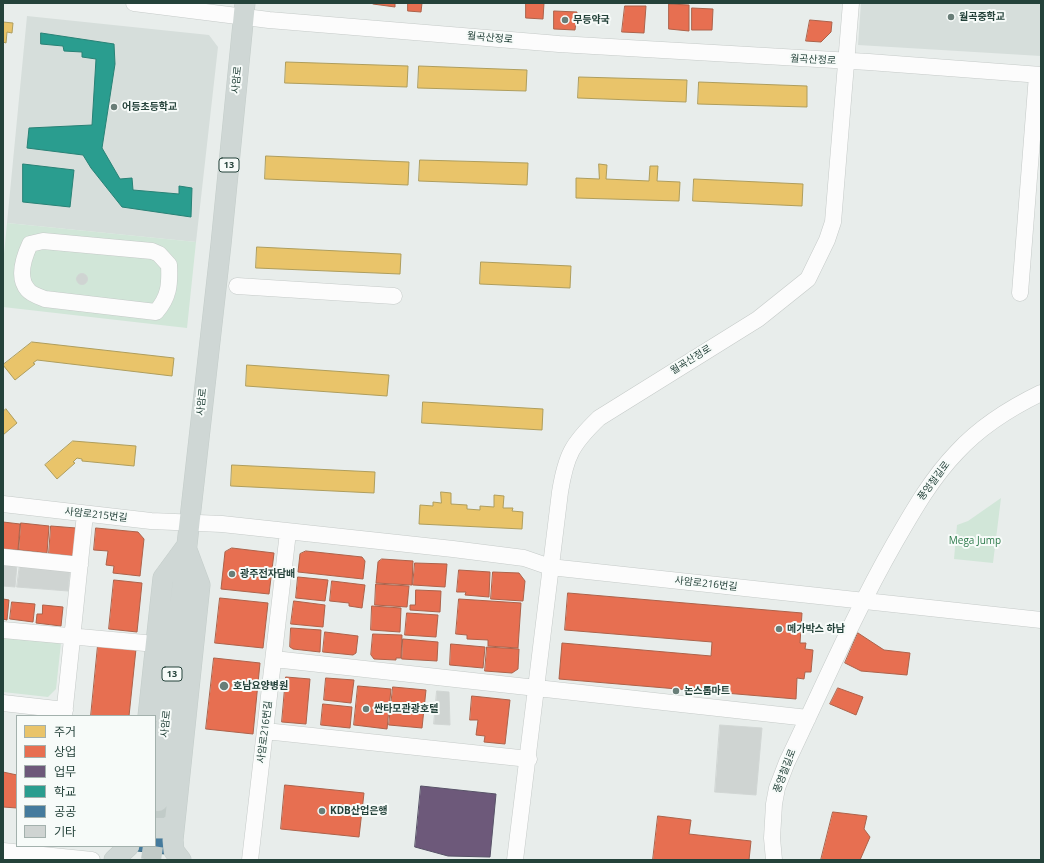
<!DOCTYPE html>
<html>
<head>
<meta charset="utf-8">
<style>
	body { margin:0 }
	#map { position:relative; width:1044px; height:863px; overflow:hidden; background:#e8edeb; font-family:"Open Sans","Noto Sans KR",sans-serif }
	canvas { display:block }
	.frame { position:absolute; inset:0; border:4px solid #24423a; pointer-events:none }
	.legend { position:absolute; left:16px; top:715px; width:140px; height:132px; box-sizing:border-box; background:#f7fbf9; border:1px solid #a3b1ad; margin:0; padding:5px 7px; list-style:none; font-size:12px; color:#24423a }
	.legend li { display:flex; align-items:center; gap:8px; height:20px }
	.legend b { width:20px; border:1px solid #a3b1ad }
</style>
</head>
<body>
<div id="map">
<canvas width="1044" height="863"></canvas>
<div class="frame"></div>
<ul class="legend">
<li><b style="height:11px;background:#e9c46a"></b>주거</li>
<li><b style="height:11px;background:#e76f51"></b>상업</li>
<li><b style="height:11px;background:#6d597a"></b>업무</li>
<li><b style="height:11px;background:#2a9d8f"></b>학교</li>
<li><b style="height:11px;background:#457b9d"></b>공공</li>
<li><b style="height:11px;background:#cfd4d2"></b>기타</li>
</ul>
</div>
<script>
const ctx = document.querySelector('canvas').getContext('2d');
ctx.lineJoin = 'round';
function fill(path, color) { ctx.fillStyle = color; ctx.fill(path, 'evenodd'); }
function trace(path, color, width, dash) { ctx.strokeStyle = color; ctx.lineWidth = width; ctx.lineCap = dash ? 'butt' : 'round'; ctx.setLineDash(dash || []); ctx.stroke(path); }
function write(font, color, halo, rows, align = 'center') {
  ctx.font = font + ' "Open Sans","Noto Sans KR",sans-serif'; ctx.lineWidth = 4; ctx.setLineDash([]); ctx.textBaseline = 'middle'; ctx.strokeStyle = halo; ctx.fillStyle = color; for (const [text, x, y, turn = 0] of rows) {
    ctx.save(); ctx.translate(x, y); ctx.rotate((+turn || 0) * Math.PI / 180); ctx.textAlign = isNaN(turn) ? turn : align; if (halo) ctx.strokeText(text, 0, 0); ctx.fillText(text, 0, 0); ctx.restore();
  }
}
fill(new Path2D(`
	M861 3H1041V56L858 45Z
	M27 16 209 35 218 47 196 242 7 223Z`), '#d6dedb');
fill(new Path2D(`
	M7 223 196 242 187 328 3 307V264Z
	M1001 498 993 563 954 559 957 525 968 521Z
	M3 636 61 643 56 689 48 697 3 692Z`), '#d1e6d8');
const homes = new Path2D(`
	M3 22 13 23 12 33 7 32 6 43 3 42Z
	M286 62 408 66 407 87 285 83Z
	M419 66 527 70 526 91 418 88Z
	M579 77 687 80 686 102 578 98Z
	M699 82 807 86V107L698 104Z
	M266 156 409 162 408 185 265 179Z
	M420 160 528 163 527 185 419 181Z
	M599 164 607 165 606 179 649 181 650 166H658L657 181 680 182 679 201 576 198V178L599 179Z
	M694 179 803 184 802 206 693 201Z
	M257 247 401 254 400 274 256 268Z
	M481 262 571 266 570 288 480 284Z
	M32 342 174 358 172 376 37 360 33 363 35 364 15 380 3 365Z
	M247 365 389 375 387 396 246 386Z
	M423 402 543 409 542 430 422 423Z
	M6 409 17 423 3 435V412Z
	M73 441 136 446 134 466 82 461V459L77 458 73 462 75 463 57 479 45 465Z
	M232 465 375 472 374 493 231 486Z
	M441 492 451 493V504L467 505V509L480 510V506L494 507V495L504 496 503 508H513L512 511 523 512 522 529 419 524 420 505 433 506V502L441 503Z`);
fill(homes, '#e9c46a');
trace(homes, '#ae9d5c', 1);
const shops = new Path2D(`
	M373 3H395V7L373 4Z
	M408 3H422L421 12 408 11Z
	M526 3H544L543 19 526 18Z
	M669 4 689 5V31L669 29Z
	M625 6H646L644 33 622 32Z
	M692 8 713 9 712 30H692Z
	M554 11 577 12 575 30 554 29Z
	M810 20 832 22 831 32 821 42 806 41Z
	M3 522 20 524 18 550 3 549Z
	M21 523 49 526 47 553 19 550Z
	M51 526 76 528 74 556 49 554Z
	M96 528 138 532 144 539 140 576 113 573 114 566 106 565 108 551 94 550Z
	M232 548 274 553 269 594 221 589 225 552Z
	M306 551 362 557 365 561 363 579 298 572 300 554Z
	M382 559 413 561 412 585 376 583 378 562Z
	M415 563 447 564 445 587 413 585Z
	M459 570 490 572 489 597 465 595 466 592H457Z
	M493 572 519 573 525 581 523 601 491 599Z
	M298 577 328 580 325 601 296 598Z
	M114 580 142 583 137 632 109 629Z
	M332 581 365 585 362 608 349 606V603L330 601Z
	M376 584 409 586 407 607 375 605Z
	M416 590 441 591 440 612 410 610V605H415Z
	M568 593 802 613 800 643H806L805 649 813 650 811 672H805L804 679 797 678 796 699 559 679 562 643 711 656 712 642 565 630Z
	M220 598 268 603 263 648 215 643Z
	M3 599 9 600 7 620 3 619Z
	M459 599 521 603 518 648 488 646V640L467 639V635L456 634Z
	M294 601 325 605 323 627 291 624Z
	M12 602 35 604 33 622 10 619Z
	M43 605 63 607 61 626 36 623 37 614H42Z
	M372 606 401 608 400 632 371 630Z
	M407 613 438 615 436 637 405 635Z
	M291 628 321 630 320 652 293 649 290 647Z
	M325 632 358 636 356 653 353 655 323 652Z
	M858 633 884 650 910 653 907 675 861 671 845 663Z
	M373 634 402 635 401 658H396V660L374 659 371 655Z
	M403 639 438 642 437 661 402 659Z
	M451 644 485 647 483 668 450 665Z
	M98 645 136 649 129 716H91Z
	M487 647 519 649 518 669 512 673 485 671Z
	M214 658 260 663 253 734 206 729Z
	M286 677 310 679 306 724 282 722Z
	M326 678 354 680 351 703 324 700Z
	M358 686 391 689 387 729 354 725Z
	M393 687 426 690 422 728 389 725Z
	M838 688 863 697 856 715 830 704Z
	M472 696 510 700 505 744 484 742 485 736 476 735 478 720H470Z
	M323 704 352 707 350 728 321 725Z
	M3 772 17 775V808L3 807Z
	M285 785 364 793 359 837 281 829Z
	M833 812 867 816 864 829 870 837 860 860H821Z
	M658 816 691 820 689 834 751 841 749 860H653Z`);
fill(shops, '#e76f51');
trace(shops, '#ac624a', 1);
const offices = new Path2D(`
	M421 786 496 794 490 857 448 856 415 847Z`);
fill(offices, '#6d597a');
trace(offices, '#575267', 1);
const schools = new Path2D(`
	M41 33 114 44 115 64 102 148 120 179 132 178 133 190 179 194V186L192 188 191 217 122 207 91 168 83 155 27 148 29 128 92 125 96 59 82 57V52L64 51 63 46 41 44Z
	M23 164 74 170 70 207 23 202Z`);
fill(schools, '#2a9d8f');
trace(schools, '#288276', 1);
const public = new Path2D(`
	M155 833 165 834V854L137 851 138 846H155Z`);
fill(public, '#457b9d');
trace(public, '#3b6a7f', 1);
const building = new Path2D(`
	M76.5 279a5.5 5.5 0 1 1 11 0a5.5 5.5 0 1 1-11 0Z
	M3 562 17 564 15 587 3 586Z
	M20 564 70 569 68 591 17 587Z
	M437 691 449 692 450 725 434 724Z
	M720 725 762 728 756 795 715 792Z`);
fill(building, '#cfd4d2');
trace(building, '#d1d6d4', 1);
trace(new Path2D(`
	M155 827 158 801
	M151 860 153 846`), '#c1cbc8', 20, [20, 10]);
const minor = new Path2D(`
	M134 3 269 20 559 44 869 62 1041 75
	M43 241 152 251 159 254 169 265C170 285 169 297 156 312L45 299C40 297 31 294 28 290 17 278 24 257 30 244Z
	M237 286 394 296
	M1020 293 1037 75
	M3 504 151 521 222 524 453 549 524 558 550 567 1041 620
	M3 557 80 565
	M3 630 145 643
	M274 659 808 718
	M3 703 65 710
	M64 716 85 514
	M265 731 529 759
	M3 851 92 860
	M250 860 288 532
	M515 860 560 492C566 455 572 444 599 418L758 319 808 279 827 240 833 222 851 3
	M774 860 772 838 774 804 777 788 787 762C822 689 854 614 894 544 913 511 931 479 957 452 981 426 1010 408 1041 393`);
const major = new Path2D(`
	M148 716 163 578 185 548
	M158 801 221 244 245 3
	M155 828H167L174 823
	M114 860 129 846
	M181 860 174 851 173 840 200 585 187 550`);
trace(minor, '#c5cac8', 17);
trace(major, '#c3ccc9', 21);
trace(minor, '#fcfcfc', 16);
trace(major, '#cfd7d5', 20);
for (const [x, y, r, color] of [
	[951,17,4,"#697e78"],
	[565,20,4,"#697e78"],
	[114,107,4,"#697e78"],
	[232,574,4,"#697e78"],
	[779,629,4,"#697e78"],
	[224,686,5,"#697e78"],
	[676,691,4,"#697e78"],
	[366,709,4,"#697e78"],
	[322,811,4,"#697e78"]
]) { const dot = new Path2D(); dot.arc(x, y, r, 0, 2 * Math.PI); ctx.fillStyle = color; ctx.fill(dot); trace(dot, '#f7fbf9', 1.5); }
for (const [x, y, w] of [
	[229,165,20],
	[172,674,20]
]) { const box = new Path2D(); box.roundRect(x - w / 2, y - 7, w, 14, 3); ctx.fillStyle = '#f7fbf9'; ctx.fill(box); trace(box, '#24423a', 1); }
write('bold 9px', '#24423a', null, [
	["13",229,165],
	["13",172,674]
]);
write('bold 10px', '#24423a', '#f7fbf9', [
	["월곡중학교",959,17],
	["무등약국",573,20],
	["어등초등학교",122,107],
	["광주전자담배",240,574],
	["메가박스 하남",787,629],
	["호남요양병원",233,686],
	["논스톱마트",684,691],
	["싼타모관광호텔",374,709],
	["KDB산업은행",330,811]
], 'left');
write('10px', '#24423a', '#f7fbf9', [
	["월곡산정로",490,38,5],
	["월곡산정로",813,60,3],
	["사암로",237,80,-84],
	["월곡산정로",691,360,-32],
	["사암로",202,402,-84],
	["풍영철길로",934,481,-53],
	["사암로215번길",96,515,6],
	["사암로216번길",706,584,6],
	["사암로",166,724,-84],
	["사암로216번길",265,732,-83],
	["풍영철길로",785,771,-69]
]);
write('10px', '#2d7a4b', '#f7fbf9', [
	["Mega Jump",975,541]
]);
</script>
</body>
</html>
